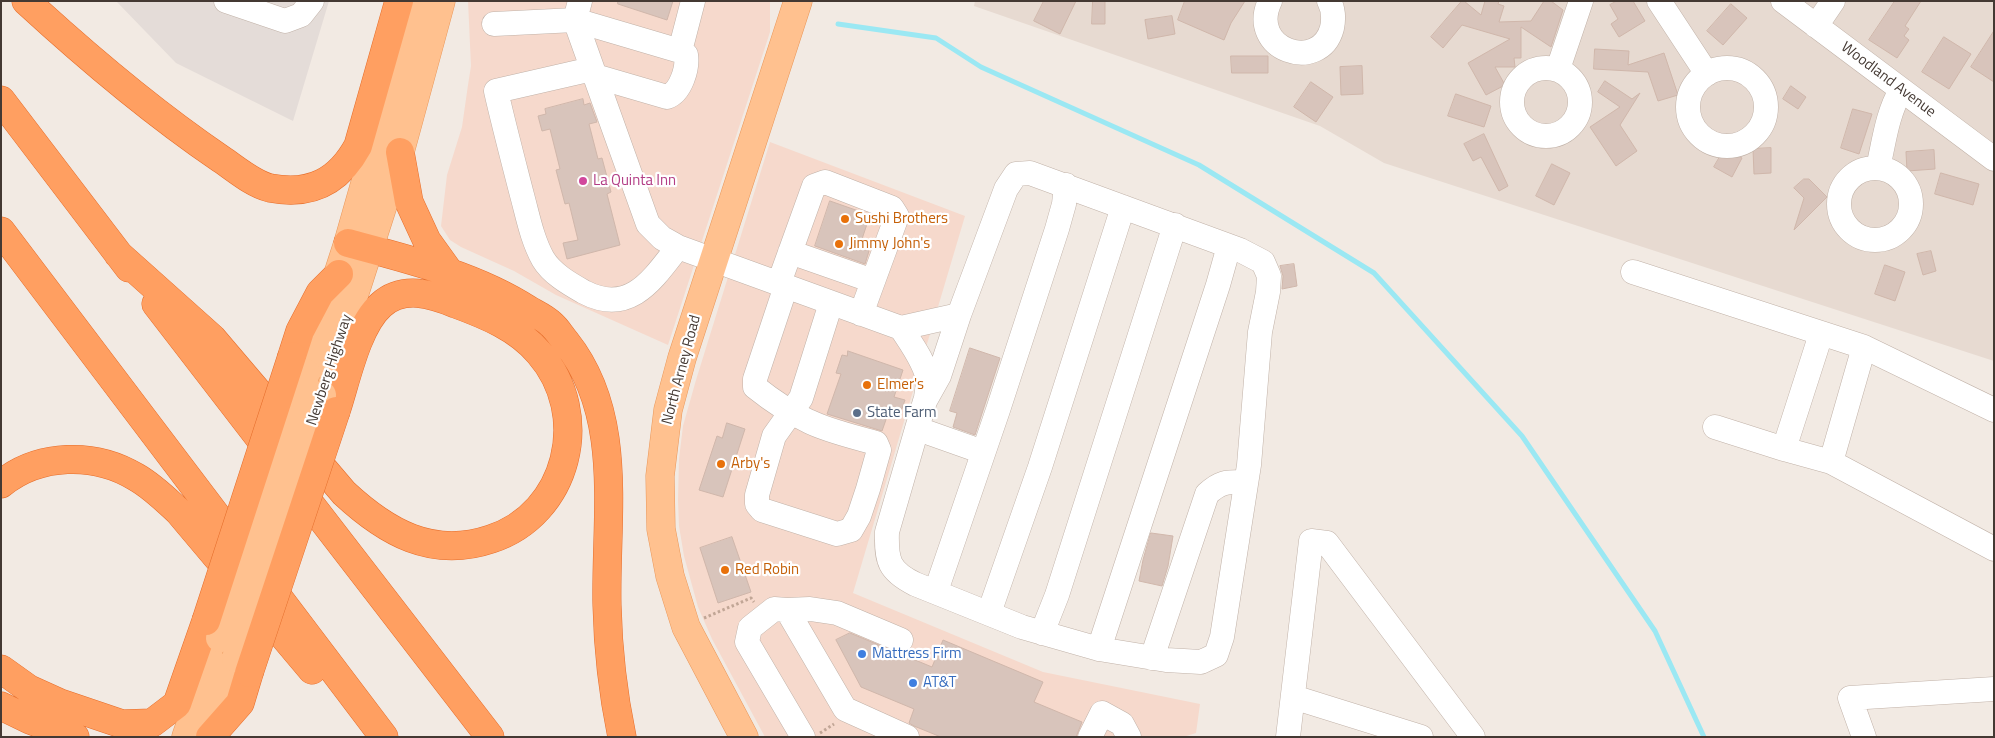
<!DOCTYPE html>
<html>
<head>
<meta charset="utf-8">
<style>
	body { margin:0 }
	#map { position:relative; width:1995px; height:738px; overflow:hidden; background:#f2eae3; font-family:"Titillium Web",sans-serif }
	canvas { display:block }
	.frame { position:absolute; inset:0; border:2px solid #443933; pointer-events:none }
</style>
</head>
<body>
<div id="map">
<canvas width="1995" height="738"></canvas>
<div class="frame"></div>
</div>
<script>
const ctx = document.querySelector('canvas').getContext('2d');
ctx.lineJoin = 'round';
function fill(path, color) { ctx.fillStyle = color; ctx.fill(path, 'evenodd'); }
function trace(path, color, width, dash) { ctx.strokeStyle = color; ctx.lineWidth = width; ctx.lineCap = dash ? 'butt' : 'round'; ctx.setLineDash(dash || []); ctx.stroke(path); }
function write(font, color, halo, rows, align = 'center') {
  ctx.font = font + ' "Titillium Web",sans-serif'; ctx.lineWidth = 4.5; ctx.setLineDash([]); ctx.textBaseline = 'middle'; ctx.strokeStyle = halo; ctx.fillStyle = color; for (const [text, x, y, turn = 0] of rows) {
    ctx.save(); ctx.translate(x, y); ctx.rotate((+turn || 0) * Math.PI / 180); ctx.textAlign = isNaN(turn) ? turn : align; if (halo) ctx.strokeText(text, 0, 0); ctx.fillText(text, 0, 0); ctx.restore();
  }
}
fill(new Path2D(`
	M975 1H1994V361L1384 163 1320 126 974 6Z`), '#e7dad1');
fill(new Path2D(`
	M468 1H770V32L668 345 556 295 514 271 461 247 450 240 441 226 447 175 462 127 468 85 471 66Z
	M770 142 965 216 853 593 1043 672 1200 704 1196 733 1183 737H765L712 639 698 607 684 556 679 526 678 500 679 459 683 426 696 380Z`), '#f6d9cc');
fill(new Path2D(`
	M116 1H329L293 121 176 63Z`), '#e4dcd8');
trace(new Path2D(`
	M838 24 936 38 981 67 1199 165 1374 273 1522 436 1655 631 1704 737`), '#9be8f3', 5);
const building = new Path2D(`
	M618 1H673L667 20 618 4Z
	M1044 1H1076L1060 34 1034 21Z
	M1093 1H1105V24H1092Z
	M1185 1H1245L1231 23 1224 40 1178 20Z
	M1462 1H1464L1481 15 1485 1H1499L1498 4 1504 6 1499 22 1531 21 1544 1H1551L1563 10 1551 47 1521 27V58H1514L1515 67H1495L1505 85 1486 95 1468 63 1510 39 1462 25 1443 48 1431 37Z
	M1617 1H1633L1645 21 1619 37 1611 24 1618 19 1610 5Z
	M1895 1H1921L1905 26 1909 29 1904 36 1909 40 1897 58 1869 40Z
	M1731 4 1747 18 1723 45 1707 31Z
	M1172 16 1175 34 1148 39 1145 20Z
	M1994 31V82L1971 67Z
	M1944 37 1971 54 1949 89 1922 72Z
	M1595 49 1629 51 1628 65 1664 53 1678 95 1658 101 1648 72 1594 69Z
	M1231 56H1268V73H1232Z
	M1362 66 1363 94 1341 95 1340 67Z
	M1605 81 1632 99 1640 93 1620 125 1637 151 1616 166 1590 127 1620 107 1598 92Z
	M1311 82 1333 97 1316 122 1294 107Z
	M1791 86 1806 97 1798 109 1783 99Z
	M1456 94 1491 106 1484 127 1448 116Z
	M583 99 584 105 590 103 597 122 589 124 598 159 602 158 611 192 607 194 620 245 567 259 563 243 578 240 569 203 565 204 556 170 560 169 550 129 542 131 538 116 546 114 545 109Z
	M1853 109 1872 114 1859 154 1841 148Z
	M1484 134 1508 186 1499 191 1481 157 1473 161 1464 144Z
	M1725 148 1742 158 1732 177 1714 167Z
	M1771 148V173L1754 174 1753 149Z
	M1934 150 1935 169 1907 171 1906 152Z
	M1552 164 1570 173 1554 205 1536 196Z
	M1941 173 1979 184 1973 205 1935 194Z
	M1804 179H1809L1827 197 1794 230 1804 198 1794 188Z
	M830 201 870 215 859 248 869 251 865 264 815 246Z
	M1931 251 1936 271 1923 275 1917 254Z
	M1294 264 1297 286 1282 289 1283 276 1280 266Z
	M1885 265 1905 272 1895 301 1875 294Z
	M970 348 1000 358 975 435 953 427 957 413 950 411Z
	M848 351 903 370 894 397 905 400 900 414 889 411 882 431 827 414 841 374 836 373 842 355 847 356Z
	M727 423 745 429 723 497 699 490 717 436 722 438Z
	M1151 533 1173 536 1168 566 1162 586 1139 581 1143 560Z
	M732 537 751 592 718 603 700 548Z
	M850 633 932 667 943 640 1043 682 1034 702 1082 722 1076 737H941L914 726 909 723 914 709 861 687 836 640Z`);
fill(building, '#d8c4bb');
trace(building, '#d0b7ab', 1);
const minor = new Path2D(`
	M226 1 285 21 301 15 312 1
	M1270 1C1247 50 1320 74 1332 28 1334 18 1334 10 1329 1
	M1659 1 1707 74
	M1783 1 1994 159
	M575 20 680 51 686 55C688 68 681 92 667 97L595 76 648 224 662 238 678 247 901 328 959 315
	M575 20 595 76
	M494 24 575 20 580 1
	M1816 26 1833 1
	M680 51 693 1
	M1512 102a34 34 0 1 1 68 0a34 34 0 1 1-68 0Z
	M1688 107a39 39 0 1 1 78 0a39 39 0 1 1-78 0Z
	M592 69 496 91C504 126 513 160 522 195 528 217 532 239 543 259 552 274 570 284 584 292 630 316 653 279 678 247
	M1558 69 1581 1
	M1878 168C1884 142 1887 114 1901 90
	M1839 204a36 36 0 1 1 72 0a36 36 0 1 1-72 0Z
	M1030 173 1240 250 1263 262 1269 276 1268 292 1260 332 1249 465 1222 637 1216 655 1201 662 1166 660 1099 649 1022 627 915 584C889 571 886 561 887 532L925 401 939 376 959 315 1006 189 1016 174Z
	M790 252 873 281
	M1633 272 1864 347
	M779 283 814 186 825 182 892 208 897 216 861 314
	M786 286 755 379V387C770 399 791 413 808 421 828 431 855 437 876 443L879 450 868 489 859 516 851 530 837 534 762 510 757 504V495L774 436 801 398 831 303
	M901 328C910 342 928 366 928 383 928 388 926 394 926 399
	M1994 410 1864 347 1831 462 1994 549
	M1715 427 1784 449 1821 334
	M918 429 983 452
	M1784 449 1831 462
	M936 591 998 410 1057 229 1064 204 1066 185
	M787 610 810 609 837 613 901 640
	M989 613 1040 467 1123 207
	M1042 633 1057 595 1175 225
	M1099 649 1218 285 1229 246
	M1152 658 1207 494C1221 481 1227 482 1246 482
	M1293 697 1421 737
	M803 737 747 642 750 628 774 609 787 610 845 709 907 737
	M1090 737 1102 713 1122 724 1129 737
	M1288 737 1311 541 1327 543 1473 737
	M1864 737 1850 698 1994 689`);
const major = new Path2D(`
	M306 373 348 243 417 1
	M322 395 400 152 441 1
	M186 737 220 638
	M210 737 236 658
	M744 737 686 627 670 576 661 529 660 476 668 410 682 358 798 1`);
const highway = new Path2D(`
	M26 1C88 58 152 112 221 159 236 169 253 184 270 188 311 196 339 181 358 146L399 1
	M1 100 129 268
	M400 152 409 202 427 241 450 273
	M1 231 384 737
	M348 243C408 259 477 276 529 310 536 314 545 318 551 324 557 329 561 336 566 342 625 416 605 517 607 605 608 649 613 694 622 737
	M118 254 212 338 344 493C386 532 432 559 491 539 568 514 593 415 539 353 518 328 486 315 456 304 432 294 403 285 381 305 357 326 346 381 336 411
	M156 304 490 737
	M292 356 300 331 320 293 339 274
	M1 484C39 453 95 452 136 477 152 486 165 499 178 511L312 670
	M1 669 29 689 60 703 122 724 152 723 177 704 206 621
	M1 706 30 720 75 737
	M210 737 240 703 249 673`);
trace(minor, '#c1b2a8', 25);
trace(major, '#e9975a', 29);
trace(highway, '#e56d2b', 29);
trace(new Path2D(`
	M704 618 751 598 754 602
	M820 733 834 724`), '#c1a696', 3, [2.5, 2.5]);
trace(minor, '#fff', 24);
trace(major, '#ffc18f', 28);
trace(highway, '#ff9f61', 28);
const majorBridge = new Path2D(`
	M220 638 306 373
	M236 658 322 395`);
const highwayBridge = new Path2D(`
	M206 621 292 356
	M249 673 336 411`);
trace(majorBridge, '#e9975a', 29, []);
trace(highwayBridge, '#e56d2b', 29, []);
trace(majorBridge, '#ffc18f', 28);
trace(highwayBridge, '#ff9f61', 28);
for (const [x, y, r, color] of [
	[583,181,5,"#d1479c"],
	[845,219,5,"#e8710a"],
	[839,244,5,"#e8710a"],
	[867,385,5,"#e8710a"],
	[857,413,5,"#5c6f8a"],
	[721,464,5,"#e8710a"],
	[725,570,5,"#e8710a"],
	[862,654,5,"#3f7fe0"],
	[913,683,5,"#3f7fe0"]
]) { const dot = new Path2D(); dot.arc(x, y, r, 0, 2 * Math.PI); ctx.fillStyle = color; ctx.fill(dot); trace(dot, '#fff', 2); }
write('15px', '#443933', '#fff', [
	["Woodland Avenue",1888,80,37],
	["Newberg Highway",330,370,-72],
	["North Arney Road",682,370,-75]
]);
write('15px', '#b23c85', '#fff', [
	["La Quinta Inn",593,181]
], 'left');
write('15px', '#c56008', '#fff', [
	["Sushi Brothers",855,219],
	["Jimmy John's",849,244],
	["Elmer's",877,385],
	["Arby's",731,464],
	["Red Robin",735,570]
], 'left');
write('15px', '#4e5e75', '#fff', [
	["State Farm",867,413]
], 'left');
write('15px', '#366cbe', '#fff', [
	["Mattress Firm",872,654],
	["AT&T",923,683]
], 'left');
</script>
</body>
</html>
